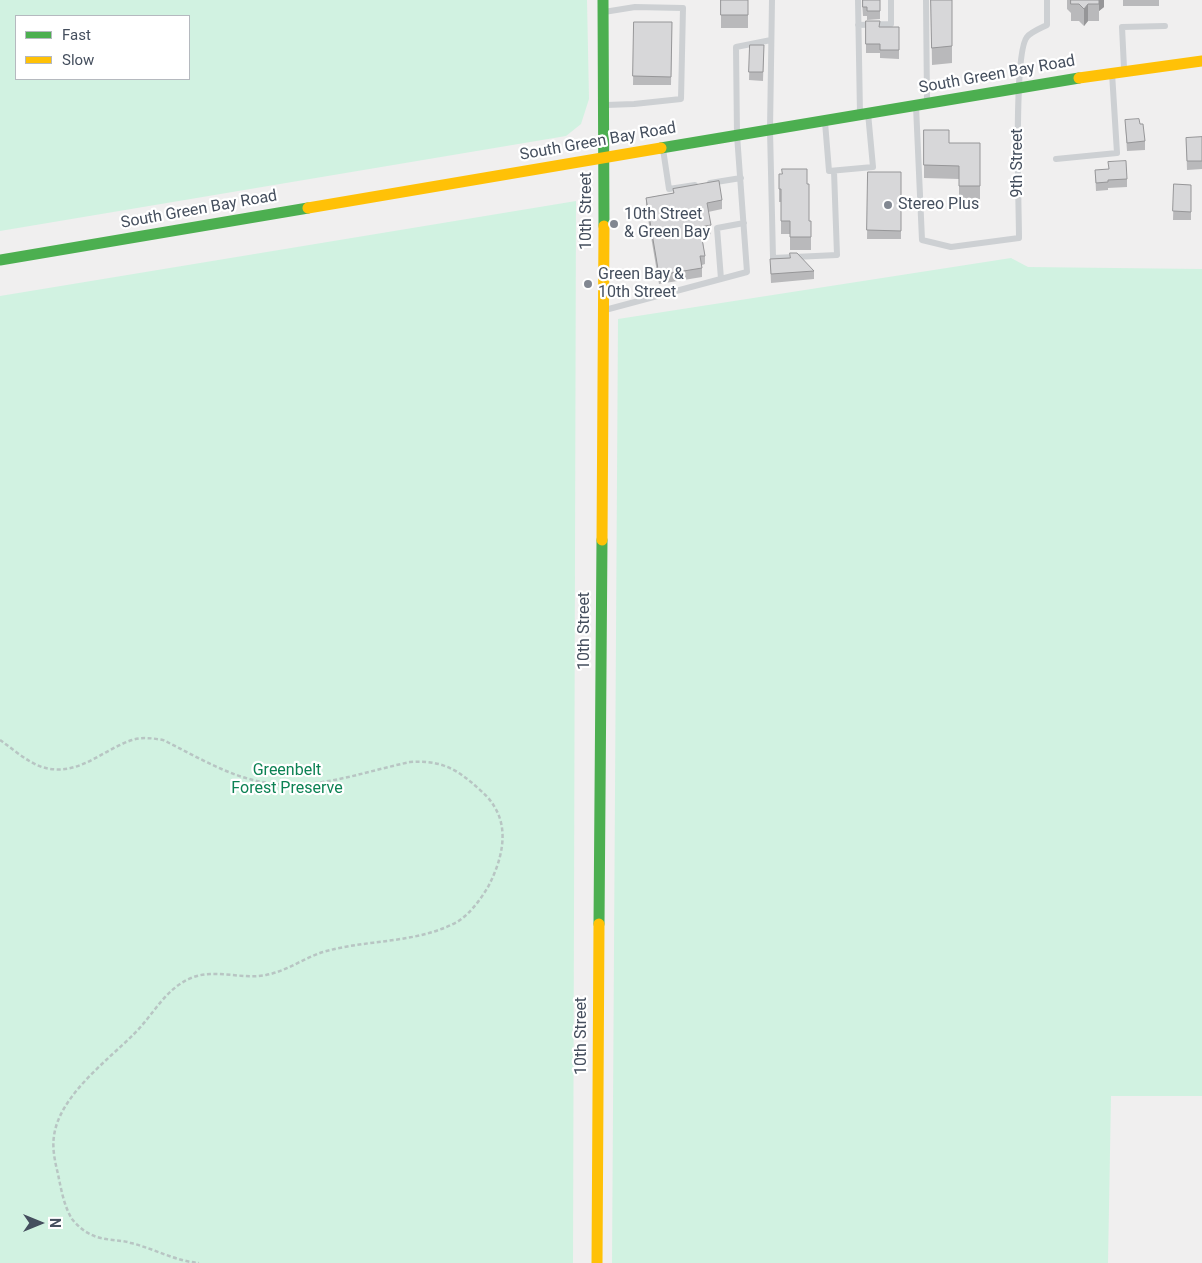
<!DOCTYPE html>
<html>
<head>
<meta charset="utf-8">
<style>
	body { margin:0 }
	#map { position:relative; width:1202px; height:1263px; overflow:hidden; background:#f0efef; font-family:Roboto,sans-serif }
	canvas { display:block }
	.legend { position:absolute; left:15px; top:15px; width:175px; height:65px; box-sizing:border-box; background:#fff; border:1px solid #b5b9bf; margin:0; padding:6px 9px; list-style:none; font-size:15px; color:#454f5e }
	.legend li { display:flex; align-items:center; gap:10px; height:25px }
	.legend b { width:25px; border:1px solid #b5b9bf }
	.north { position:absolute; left:15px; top:1198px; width:50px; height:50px; -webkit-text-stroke:4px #fff; paint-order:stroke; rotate:90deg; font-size:14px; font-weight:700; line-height:20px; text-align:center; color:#454f5e }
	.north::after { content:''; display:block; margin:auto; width:18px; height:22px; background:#454f5e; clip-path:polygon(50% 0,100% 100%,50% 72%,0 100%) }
</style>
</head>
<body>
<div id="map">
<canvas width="1202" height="1263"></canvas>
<ul class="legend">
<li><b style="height:6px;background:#4caf50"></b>Fast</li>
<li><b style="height:6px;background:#ffc107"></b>Slow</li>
</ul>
<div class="north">N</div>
</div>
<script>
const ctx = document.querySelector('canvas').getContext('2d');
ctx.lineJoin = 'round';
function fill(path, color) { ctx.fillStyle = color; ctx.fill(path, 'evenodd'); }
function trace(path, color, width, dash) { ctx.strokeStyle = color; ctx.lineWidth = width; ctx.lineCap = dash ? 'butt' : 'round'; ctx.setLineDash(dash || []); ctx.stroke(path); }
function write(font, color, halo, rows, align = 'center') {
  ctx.font = font + ' Roboto,sans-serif'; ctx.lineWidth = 4.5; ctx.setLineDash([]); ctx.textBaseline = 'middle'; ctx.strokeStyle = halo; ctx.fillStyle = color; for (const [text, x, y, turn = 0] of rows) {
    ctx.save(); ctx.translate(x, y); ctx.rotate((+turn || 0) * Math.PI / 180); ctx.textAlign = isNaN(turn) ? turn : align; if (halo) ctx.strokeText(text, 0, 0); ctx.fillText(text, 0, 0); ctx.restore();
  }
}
fill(new Path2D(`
	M0 0H587L589 99 581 124 566 136 0 231ZM189 16V79H16V16Z
	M576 201 573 1263H0V296Z
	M1011 258 1028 267 1202 269V1096H1111L1108 1263H612L618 319Z`), '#d1f2e1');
trace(new Path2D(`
	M0 740C13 749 27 762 42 767 77 778 102 750 132 740 142 737 152 738 163 740 192 754 221 772 253 780 307 794 358 773 410 762 435 760 452 766 471 782 479 789 489 797 494 806 510 831 501 862 488 887 480 900 470 914 457 922 416 944 367 939 323 952 304 958 287 971 266 975 242 980 215 968 191 978 165 989 154 1014 134 1034 108 1060 59 1096 54 1136 52 1148 55 1162 58 1174 61 1189 64 1206 72 1219 77 1225 83 1231 90 1234 102 1241 118 1239 131 1243 155 1249 175 1261 199 1263`), '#b8c5c3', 2.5, [4, 2.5]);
trace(new Path2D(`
	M772 0 770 130 773 258 837 255 834 171
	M858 0 860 114
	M926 0 927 101
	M604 12 635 7 683 8 681 99 634 104 606 105
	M858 25 891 24V0
	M1124 68 1122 27 1165 26
	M916 106 922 240 951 247 1019 238C1019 208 1013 53 1027 37 1031 32 1041 28 1047 25V0
	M825 122 829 171 873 167 868 113
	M663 149 669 189 695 185
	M1056 159 1117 153 1112 73
	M710 183 741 178
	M721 279 717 228 744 223
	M605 310 747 272 737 135 736 47 771 40`), '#cdd0d3', 6);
trace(new Path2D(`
	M603 0 604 226
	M661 148 1079 78
	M0 260 308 208
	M599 924 602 540`), '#4caf50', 11);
trace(new Path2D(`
	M1079 78 1202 61
	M308 208 661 148
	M602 540 604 226
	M597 1263 599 924`), '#ffc107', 11);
fill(new Path2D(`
	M721 0H748V28H721Z
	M862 0H880V19L867 20V16H863Z
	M931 0H952V63L932 65Z
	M1067 0H1104V7L1099 11V21H1088L1084 26 1079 21H1071V13L1067 9Z
	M1123 0H1159V6H1123Z
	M866 21 879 27H899V59L880 58V53H866Z
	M634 22H672L671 85H633Z
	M750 45H764L763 81 749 80Z
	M1125 120 1140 124 1145 141V150L1127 151Z
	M924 130 949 143H980V199H959V179L924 178Z
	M1202 137V169L1187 170 1186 138Z
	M1095 170 1127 179V187L1108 188V190L1096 191Z
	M868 172H901V239H867Z
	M779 174 807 184 809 221H811V250H790V234H781V202H779Z
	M1174 184 1191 185V220H1173Z
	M673 189 722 200V209L708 212 711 225V234L702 236 705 256V264L702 265V277L659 284 646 207V198L673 193Z
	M790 258 814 271V279L771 283 770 259Z`), '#b9b9bb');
fill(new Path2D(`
	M1099 0H1104V7L1099 11Z
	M1088 4V21L1084 26V9Z`), '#969698');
const building = new Path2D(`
	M721 0H748V15H721Z
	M863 0H880V11H867V7H863Z
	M931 0H952V46L932 48Z
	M1071 0H1099V4H1088L1084 9 1079 4H1071Z
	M866 21H880L879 27H899V50H880V44H866Z
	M634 22H672L671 77 633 76Z
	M750 45H764L763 72H749Z
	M1139 119 1140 124H1143L1145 141 1127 143 1125 120Z
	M924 130H949V143H980V186H959V166L924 165Z
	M1202 137V161H1187L1186 138Z
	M1126 161 1127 179 1108 180V182L1096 183 1095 170 1109 169 1108 162Z
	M782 169H807V184H809V221H811V237H790V221H781V189H779V174H782Z
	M868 172H901V231L867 230Z
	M719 181 722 200 707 203 711 225 700 227 705 256H700L702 268 659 275 646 198 674 193 673 189Z
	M1174 184 1191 185V212L1173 211Z
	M790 253H797L814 271 771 274 770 259 790 258Z`);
fill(building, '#d7d7d9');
trace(building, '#969698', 1);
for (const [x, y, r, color] of [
	[888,205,5,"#818791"],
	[614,224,5,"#818791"],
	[588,284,5,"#818791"]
]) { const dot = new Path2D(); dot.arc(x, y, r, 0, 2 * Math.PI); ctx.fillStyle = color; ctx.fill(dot); trace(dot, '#fff', 2); }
write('16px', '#454f5e', '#fff', [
	["South Green Bay Road",997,75,-10],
	["South Green Bay Road",598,142,-10],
	["9th Street",1018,163,-90],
	["South Green Bay Road",199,210,-10],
	["10th Street",587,211,-90],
	["10th Street",585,631,-90],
	["10th Street",582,1036,-90]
]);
write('16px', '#454f5e', '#fff', [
	["Stereo Plus",898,205],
	["10th Street",624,215],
	["& Green Bay",624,233],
	["Green Bay &",598,275],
	["10th Street",598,293]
], 'left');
write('16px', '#0d8254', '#fff', [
	["Greenbelt",287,771],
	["Forest Preserve",287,789]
]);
</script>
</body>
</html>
